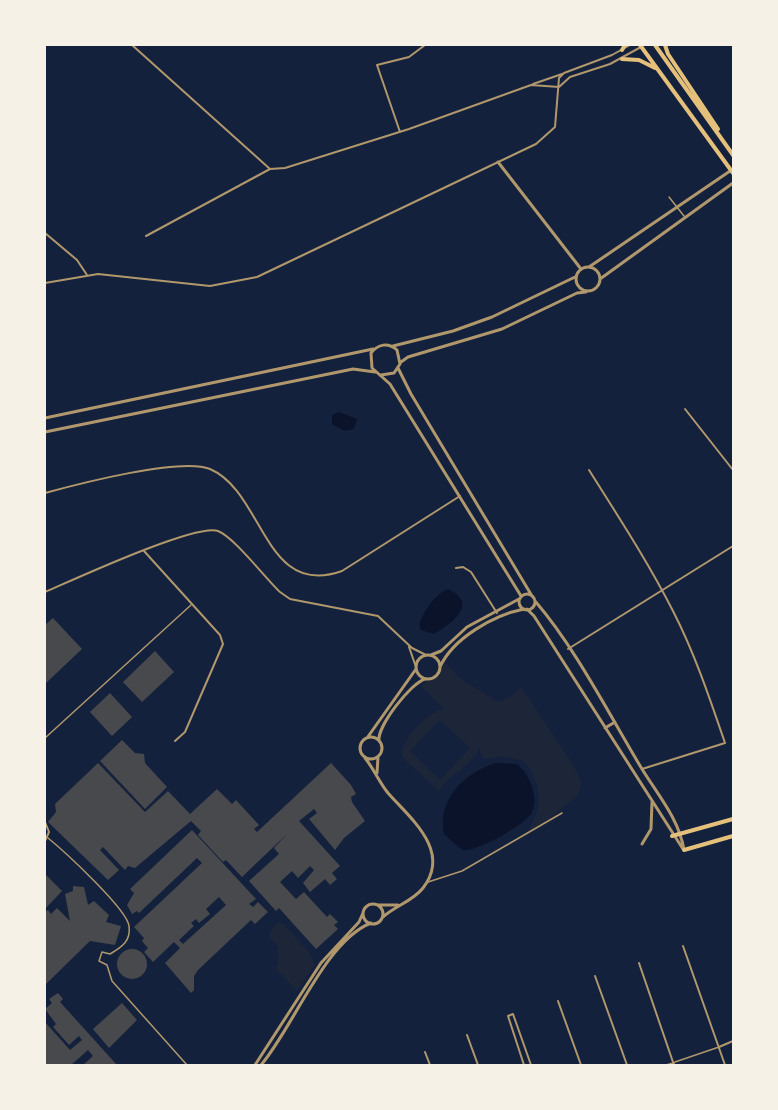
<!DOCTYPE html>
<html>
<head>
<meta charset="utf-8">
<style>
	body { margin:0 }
	#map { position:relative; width:778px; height:1110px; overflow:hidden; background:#14213d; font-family:"Times New Roman",serif }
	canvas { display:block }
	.frame { position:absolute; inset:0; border:46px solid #f6f1e7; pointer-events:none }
</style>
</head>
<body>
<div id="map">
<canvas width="778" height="1110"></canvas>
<div class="frame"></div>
</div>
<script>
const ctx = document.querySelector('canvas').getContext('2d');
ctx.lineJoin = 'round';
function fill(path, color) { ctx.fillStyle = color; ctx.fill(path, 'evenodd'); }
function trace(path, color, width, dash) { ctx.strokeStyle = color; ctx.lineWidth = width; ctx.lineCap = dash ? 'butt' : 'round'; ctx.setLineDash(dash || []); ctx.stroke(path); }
fill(new Path2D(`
	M446 663 461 679 498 702 511 697 521 687 575 768 581 781 579 794 543 824 528 831C544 805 542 785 524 761L503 756 483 759 479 748C472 767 448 774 439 791L402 757C400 740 428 711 444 709L421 686ZM440 720 470 748 440 780 410 751Z
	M279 923 284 924 308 951 315 965 297 991 275 968 278 965V947L269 936 272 928Z`), '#1d2539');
fill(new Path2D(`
	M339 412 357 419 354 429 345 431 332 424V415Z
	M448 589C480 604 451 624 434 634L421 630 419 624C424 611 434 595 448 589Z
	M496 763 517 764C530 774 540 799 531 814 523 826 475 853 462 850L444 834C437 799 465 772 496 763Z`), '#0b132b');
fill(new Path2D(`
	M53 618 82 649 45 684V625Z
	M155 651 174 672 142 702 123 682Z
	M110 693 132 717 112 736 90 712Z
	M122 740 135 753 144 754 145 763 167 787 145 809 100 761Z
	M98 763 145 812 168 791 190 814 217 789 232 804 236 800 259 825 254 829 257 832 331 763 351 785 356 794 351 797 352 802 365 821 344 838 335 850 309 819 317 813 314 809 299 821 340 866 332 873 337 879 330 885 325 879 310 892 303 883 314 870 310 866 298 878 292 871 280 882 296 899 304 892 327 917 330 914 338 922 334 925 338 929 316 949 279 908 276 911 249 881 279 854 274 848 287 834 242 877 226 860 223 862 198 835 201 831 191 821 135 868 128 866 125 870 103 847 100 850 119 870 108 880 48 822 56 812 55 804Z
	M192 830 256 899 249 904 253 907 258 902 268 912 255 924 251 920 198 970 194 976V990L191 993 165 963 180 948 174 942 153 962 144 952 148 948 142 941 144 938 134 927 202 863 197 858 139 913 137 911 132 914 127 905 134 893 130 889ZM219 897 226 905 183 944 179 940 194 926 191 923 196 919 199 923 210 914 206 909Z
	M45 874 62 891 45 909Z
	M73 886 84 887 88 905 94 901 109 915 106 922 121 926 115 945 90 941 45 985V912L48 910 51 914 57 908 70 921 65 894 73 891Z
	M117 964a15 15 0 1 1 30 0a15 15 0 1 1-30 0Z
	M58 993 63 999 60 1002 117 1065H83L93 1056 88 1050 71 1065H45V1022L70 1050 82 1040 79 1036 69 1045 53 1027 56 1024 45 1009 52 1003 49 999Z
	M122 1003 137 1020 109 1048 93 1029Z`), '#48494c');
trace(new Path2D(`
	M669 197 684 216
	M45 738 191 605
	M48 838C64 851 127 909 129 926 131 941 122 947 110 954L102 952 99 961 107 965 112 981 187 1065`), '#b1986c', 1.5);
trace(new Path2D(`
	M428 882 462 871 562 813
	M675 1062 719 1047`), '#b1986c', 1.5);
trace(new Path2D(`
	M132 45 270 169
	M533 84 562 74
	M559 87 570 77 610 64 641 47
	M400 132 377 65 409 57 425 45
	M45 233 77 260 87 275
	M146 236 270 169 285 168 409 129 531 85 559 87
	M45 283 98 274 210 286 257 277 536 144 555 127 559 78 564 73 612 55 630 45
	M685 409 733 470
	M589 470C618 516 648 562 673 611 695 654 710 699 725 743L642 769
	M45 493C78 484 181 457 210 469 264 492 264 599 342 571L460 496
	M144 551 220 635 223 644 185 732 175 741
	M456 568 463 567 471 572 497 613
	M45 592C73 580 196 523 218 531 234 537 266 579 280 592L290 599 378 616 412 648 426 655
	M409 647 416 667
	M568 649 733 546
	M45 822 49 832 45 841
	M683 946 725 1065
	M639 963 674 1065
	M595 976 627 1065
	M558 1001 581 1065
	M467 1035 478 1065
	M719 1047 733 1041
	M425 1052 430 1065
	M524 1065 508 1016 513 1014 531 1065
	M667 1065 674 1063`), '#b1986c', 2);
trace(new Path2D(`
	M498 162 581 269
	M576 279a12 12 0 1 1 24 0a12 12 0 1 1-24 0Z
	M589 267 733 169
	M600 279 733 183
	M393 346 453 331 492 317 575 277
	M401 362 408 357 502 329 577 293 586 292
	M398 368 411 394 532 596
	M381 375 394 373 400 364 397 350C388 342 378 344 371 353L372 368 390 384 521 596
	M45 418 373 349
	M45 432 353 369 375 372
	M519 602a8 8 0 1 1 16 0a8 8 0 1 1-16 0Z
	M535 601C575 647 610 716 642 769 658 795 679 819 684 850
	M527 609 534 616 683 849
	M416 667a12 12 0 1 1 24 0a12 12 0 1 1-24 0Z
	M431 655 441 651 467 627 519 599
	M440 667C453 638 494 615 524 609
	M605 728 615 722
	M360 748a11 11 0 1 1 22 0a11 11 0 1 1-22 0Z
	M367 738 416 669
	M379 741C377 726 411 683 425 679
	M365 758C374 769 379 782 388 793 410 818 452 851 423 888 412 902 394 906 382 918
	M377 773 378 757
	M642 844 651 829 652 802
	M363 914a10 10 0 1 1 20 0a10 10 0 1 1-20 0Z
	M378 905H398
	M255 1065 321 963 359 922 363 913
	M261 1065C293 1028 325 941 371 923`), '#b1986c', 3);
trace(new Path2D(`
	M672 836 733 819
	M684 850 733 836`), '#e5c07b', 4);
trace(new Path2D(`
	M640 45 733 173
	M655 45 733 155
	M665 45 668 54 718 129
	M622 50 625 45
	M622 59 639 60 655 68`), '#e5c07b', 4);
</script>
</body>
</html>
